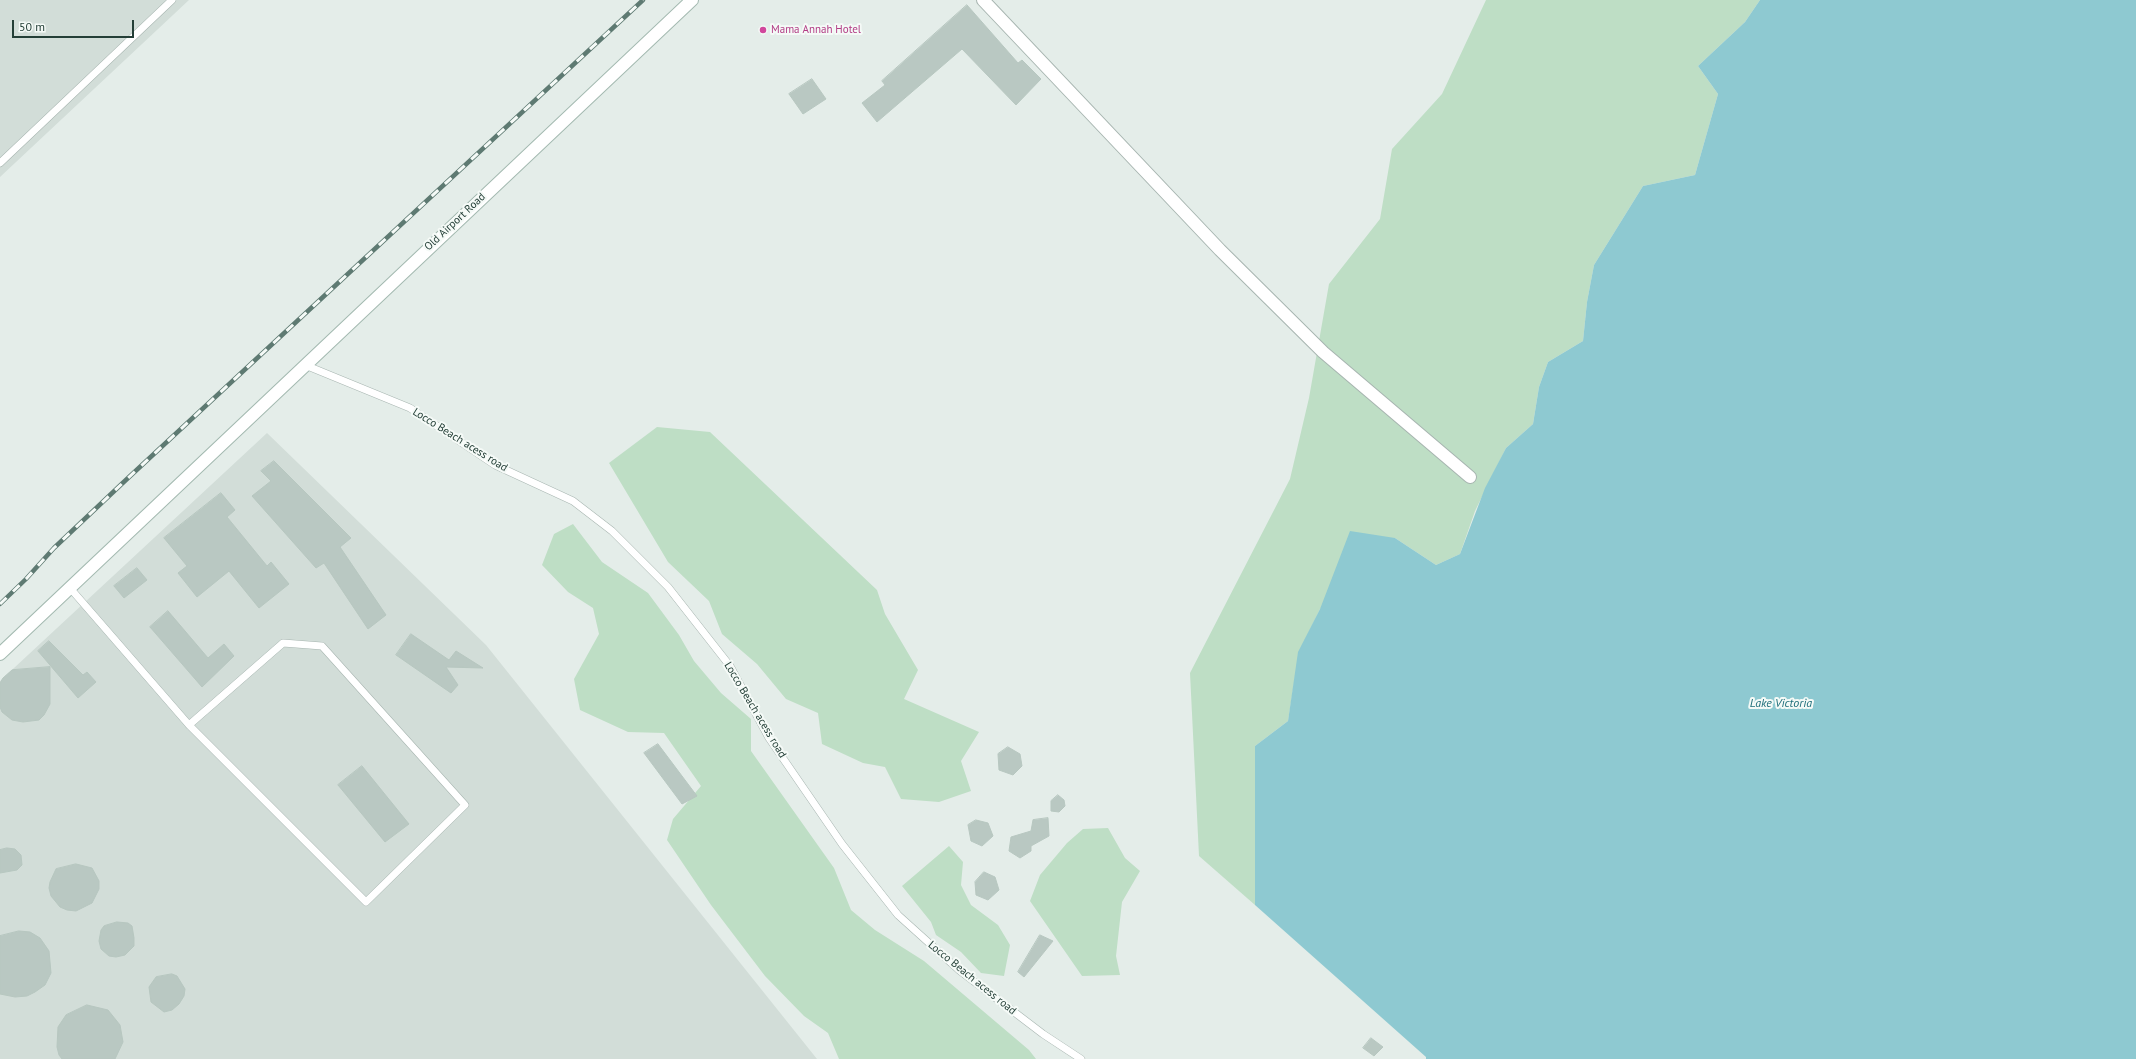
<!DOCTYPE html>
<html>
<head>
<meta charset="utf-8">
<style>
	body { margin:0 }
	#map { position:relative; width:2136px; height:1059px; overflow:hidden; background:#e4ede9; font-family:"PT Sans",sans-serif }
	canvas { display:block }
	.scale { position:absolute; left:12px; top:20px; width:122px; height:18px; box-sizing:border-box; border:2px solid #243f37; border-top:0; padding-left:5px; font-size:12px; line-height:14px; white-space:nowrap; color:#243f37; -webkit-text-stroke:3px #f5faf7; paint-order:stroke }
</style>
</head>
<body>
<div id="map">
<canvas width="2136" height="1059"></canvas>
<div class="scale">50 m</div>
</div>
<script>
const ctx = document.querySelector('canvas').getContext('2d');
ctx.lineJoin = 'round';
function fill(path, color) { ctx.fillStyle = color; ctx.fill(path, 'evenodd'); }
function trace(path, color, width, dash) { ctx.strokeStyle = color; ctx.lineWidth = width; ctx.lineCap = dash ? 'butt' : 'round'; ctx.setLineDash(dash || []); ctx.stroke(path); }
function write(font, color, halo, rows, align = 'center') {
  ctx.font = font + ' "PT Sans",sans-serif'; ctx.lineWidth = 4; ctx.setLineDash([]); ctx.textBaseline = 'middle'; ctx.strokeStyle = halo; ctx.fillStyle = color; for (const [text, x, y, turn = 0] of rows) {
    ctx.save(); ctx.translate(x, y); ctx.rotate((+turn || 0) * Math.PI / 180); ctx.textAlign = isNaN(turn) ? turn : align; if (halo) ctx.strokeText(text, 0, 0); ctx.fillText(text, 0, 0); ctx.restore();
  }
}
fill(new Path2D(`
	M0 0H189L0 177Z
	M267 433 486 645 817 1059H0V681Z`), '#d2ddd8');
fill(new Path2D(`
	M1486 0H1760L1745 22 1698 66 1718 94 1695 175 1643 186 1594 265 1587 302 1583 341 1548 362 1539 387 1533 424 1506 448 1475 511 1460 554 1436 565 1395 538 1320 609 1299 652 1288 721 1255 746V905L1199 856 1190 673 1290 479 1309 398 1329 284 1380 219 1392 149 1442 94Z
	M657 427 710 432 877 590 885 614 918 670 904 699 979 732 961 761 971 791 939 802 901 799 885 767 863 763 822 744 818 713 786 699 757 664 722 634 709 601 668 562 609 463Z
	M573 524 602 562 648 593 679 635 694 661 721 693 751 719V751L834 868 851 910 875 930 924 961 1029 1050 1036 1059H839L828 1033 804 1016 765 976 711 905 667 840 673 819 701 786 664 733 628 732 580 710 574 679 599 634 593 608 568 592 542 565 554 534Z
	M1108 828 1125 858 1140 871 1122 902 1116 956 1120 975 1082 976 1030 901 1040 875 1067 843 1083 829Z
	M949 846 963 862 961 885 971 905 998 925 1010 945 1004 976 981 973 961 952 936 935 931 922 902 886Z`), '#bedec5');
fill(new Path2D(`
	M1760 0H2136V1059H1426V1057L1255 905V746L1288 721 1298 652 1320 609 1350 531 1395 538 1436 565 1460 554 1485 488 1506 448 1533 424 1539 387 1548 362 1583 341 1587 302 1594 265 1643 186 1695 175 1718 94 1698 66 1745 22Z`), '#8ec9d1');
const building = new Path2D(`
	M967 5 1018 63 1022 60 1041 79 1016 105 962 49 877 122 862 103 885 85 882 81Z
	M812 79 826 99 803 114 789 94Z
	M274 461 351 538 340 547 386 615 368 629 324 563 316 568 252 496 271 481 261 471Z
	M221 493 235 510 227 517 267 566 271 562 289 584 259 608 229 571 197 597 178 573 187 566 164 538Z
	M137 568 147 580 124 598 114 586Z
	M168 611 208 658 224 644 234 656 202 687 150 627Z
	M411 634 449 660 456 651 483 668 446 667 458 685 451 693 396 655Z
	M49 641 83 675 87 672 96 682 78 698 38 651Z
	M50 667V704L44 715 39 720 23 722 12 720 2 712 0 707V683L3 678 12 670Z
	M658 744 697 796 682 804 644 753Z
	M1008 747 1020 754 1022 766 1013 775 999 770 998 754Z
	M362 766 409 824 385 842 338 785Z
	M1058 795 1064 800 1065 806 1059 812 1051 811V801Z
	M1048 818 1049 836 1031 846V851L1020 858 1009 851 1011 837 1031 831 1033 820Z
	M976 820 988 823 993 836 982 846 971 841 968 825Z
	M7 848 15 849 21 855 22 865 17 870 0 873V850Z
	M76 864 92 868 99 881V889L92 903 76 911 67 910 60 907 51 896 49 888 50 882 56 869Z
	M984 872 995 877 999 890 988 900 976 895 975 882Z
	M117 922 128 923 132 926 134 938V946L125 955 116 957 109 956 101 949 99 941 101 930 104 926Z
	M19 931 30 932 40 938 49 951 51 973 45 985 35 992 27 996 15 997 0 994V936Z
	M1040 935 1053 941 1024 977 1018 972Z
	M172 974 177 976 185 989 184 996 179 1004 172 1010 164 1012 151 1002 149 987 156 977Z
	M87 1005 108 1010 120 1025 123 1042 115 1059H62L59 1055 57 1047 58 1027 66 1015Z
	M1371 1038 1383 1047 1374 1056 1363 1048Z`);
fill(building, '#b9c8c2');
trace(building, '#b7c7c0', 1);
const lane = new Path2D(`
	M0 163 172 0
	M305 365 410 408 495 465 573 501 612 531 668 587 730 666 769 738 842 844 898 915 959 970 1043 1034 1081 1059
	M70 588 189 725 366 902 465 805 322 646 283 643 189 725`);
const street = new Path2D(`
	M983 0 1220 250 1323 352 1470 477`);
const secondary = new Path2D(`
	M0 654 692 0`);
trace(lane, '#a7b5b0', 8);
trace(street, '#a7b5b0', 14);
trace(secondary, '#a3b9b0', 14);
trace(lane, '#fff', 7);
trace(street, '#fff', 12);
trace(secondary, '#fff', 12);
const rail = new Path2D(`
	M0 604 26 579 54 548 128 478 643 0`);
trace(rail, '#5e7a72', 4.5);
trace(rail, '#f5faf7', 3, [9]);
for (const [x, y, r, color] of [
	[763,30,4,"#d1479c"]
]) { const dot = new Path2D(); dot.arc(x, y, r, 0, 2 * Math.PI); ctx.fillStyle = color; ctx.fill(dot); trace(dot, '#f5faf7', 1.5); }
write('11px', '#b23c85', '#f5faf7', [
	["Mama Annah Hotel",771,30]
], 'left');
write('11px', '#243f37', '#f5faf7', [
	["Old Airport Road",455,222,-43],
	["Locco Beach acess road",460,440,32],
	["Locco Beach acess road",755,710,59],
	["Locco Beach acess road",972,978,39]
]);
write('italic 12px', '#1e6e7a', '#f5faf7', [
	["Lake Victoria",1781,704]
]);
</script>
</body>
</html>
